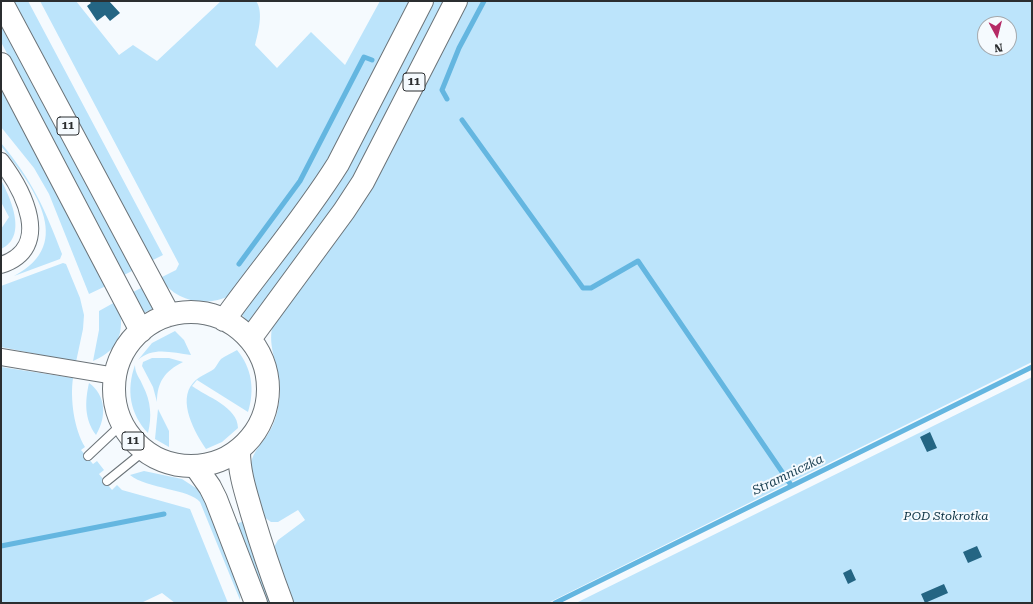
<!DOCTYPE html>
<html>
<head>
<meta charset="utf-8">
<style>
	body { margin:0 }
	#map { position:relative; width:1033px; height:604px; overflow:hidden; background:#f5fafe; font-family:"Roboto Serif",serif }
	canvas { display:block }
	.frame { position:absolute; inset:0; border:2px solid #2b2e30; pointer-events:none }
	.north { position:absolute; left:977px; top:16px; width:40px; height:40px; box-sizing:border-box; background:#f5fafe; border:1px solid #a4a8ac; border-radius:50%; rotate:173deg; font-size:11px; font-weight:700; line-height:16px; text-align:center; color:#2b2e30 }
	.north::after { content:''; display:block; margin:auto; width:14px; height:18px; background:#b52b66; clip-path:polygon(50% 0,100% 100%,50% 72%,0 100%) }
</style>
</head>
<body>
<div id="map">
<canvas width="1033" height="604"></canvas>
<div class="frame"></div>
<div class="north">N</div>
</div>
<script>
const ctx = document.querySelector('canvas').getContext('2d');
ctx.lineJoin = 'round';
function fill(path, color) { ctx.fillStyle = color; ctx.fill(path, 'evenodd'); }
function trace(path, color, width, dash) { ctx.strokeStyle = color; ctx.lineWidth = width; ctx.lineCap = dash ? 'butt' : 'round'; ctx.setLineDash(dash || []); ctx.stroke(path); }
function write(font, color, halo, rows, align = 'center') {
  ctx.font = font + ' "Roboto Serif",serif'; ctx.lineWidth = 4; ctx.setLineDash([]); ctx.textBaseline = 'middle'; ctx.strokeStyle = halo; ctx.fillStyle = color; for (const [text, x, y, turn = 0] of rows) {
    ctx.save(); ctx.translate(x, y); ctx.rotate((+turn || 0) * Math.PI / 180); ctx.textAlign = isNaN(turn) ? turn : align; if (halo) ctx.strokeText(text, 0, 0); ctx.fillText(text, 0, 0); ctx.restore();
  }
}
fill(new Path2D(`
	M13 1H28L163 255 151 261Z
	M40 1H76L119 55 133 45 157 61 221 1H256C264 12 258 33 255 45L277 68 311 32 345 65 380 1H411L323 170 231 295C206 308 176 302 160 278L176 270 179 264Z
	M432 1H446L352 182 250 322H248L241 314Z
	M466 1H1032V362L548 603H292L274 547 278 540 305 520 298 510 278 522H271L264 517C258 500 249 481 251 463 253 452 262 443 268 434 276 422 279 407 280 393 281 369 266 348 273 324ZM985 24H1009V48H985Z
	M1 22 134 270 124 275 1 42Z
	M1 85 108 285 89 294 49 194 34 168 1 127Z
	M1 143C32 180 45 209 62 254L60 259 14 276C78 243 31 184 1 146Z
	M1 180C11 199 28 237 1 249V229L9 217 1 202Z
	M63 263 66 264 80 298 84 315 83 329 76 362 1 347V286Z
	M143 287 154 308 144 313 133 292Z
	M117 301C126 327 121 350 93 361L99 330V311Z
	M175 331 184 340 191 355C173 353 153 346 138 360L152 343Z
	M237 350C252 368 255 390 248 412L197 380 192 386C207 397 238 407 238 428L222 442 206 449C195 433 177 401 193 383 199 376 207 374 214 369 217 366 218 362 221 359 225 356 232 353 237 350Z
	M152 358H169L183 362C165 371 157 382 157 402L153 387 142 366 143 362Z
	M135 365C135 374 140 378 143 386 151 401 152 417 148 433 130 414 126 390 135 365Z
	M1 367 73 378C70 399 74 429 85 447L81 450 93 464 97 461 104 470 99 474 112 490 117 485 122 490 190 509 228 603H175L162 593 141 603H1Z
	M1032 377V603H576Z
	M89 383C106 395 107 417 96 435 84 419 85 401 89 383Z
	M158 409 169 431V447L155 439Z
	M144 471 182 479 202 492 241 589 240 600 200 502C190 489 147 489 130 475Z
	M244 521 272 603H266L236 524Z`), '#bce4fb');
trace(new Path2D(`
	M447 99 442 90 459 48 484 1
	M462 120 583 288H591L638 261 791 485
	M239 264 300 181 364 57 372 60
	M1 546 164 514
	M555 603 1032 367`), '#64b6e0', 5);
fill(new Path2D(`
	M89 1H109L120 13 110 21 105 15 97 21 87 6 91 3Z
	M930 432 937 448 927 452 920 437Z
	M977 546 982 557 968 563 963 552Z
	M851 569 856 580 848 584 843 573Z
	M944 584 948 593 925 603 921 594Z`), '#246583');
const service = new Path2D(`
	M88 456 122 424
	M107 481 144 451`);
const minor = new Path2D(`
	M1 161C23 190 54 248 1 265
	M1 357 115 376`);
const secondary = new Path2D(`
	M239 451C239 473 246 493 252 514 261 544 271 574 282 603
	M196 467 210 487 216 499 256 603`);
const primary = new Path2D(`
	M1 1 169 315
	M1 64 141 331
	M114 389a77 77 0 1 1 154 0a77 77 0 1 1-154 0Z
	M224 320C262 267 303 220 338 164L422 1
	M250 339 344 211 363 182 456 1`);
trace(service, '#6b7378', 10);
trace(minor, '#6b7378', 18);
trace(secondary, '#6b7378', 24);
trace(primary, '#6b7378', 24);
trace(service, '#fff', 8);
trace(minor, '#fff', 16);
trace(secondary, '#fff', 22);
trace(primary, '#fff', 22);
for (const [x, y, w] of [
	[414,82,22],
	[68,126,22],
	[133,441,22]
]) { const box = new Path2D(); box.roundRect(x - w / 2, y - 9, w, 18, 3); ctx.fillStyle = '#f5fafe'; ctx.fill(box); trace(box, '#2b2e30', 1); }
write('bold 11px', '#2b2e30', null, [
	["11",414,82],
	["11",68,126],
	["11",133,441]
]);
write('italic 12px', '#0b3142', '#f5fafe', [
	["POD Stokrotka",946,516]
]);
write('italic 13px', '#1a3f51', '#f5fafe', [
	["Stramniczka",788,475,-26]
]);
</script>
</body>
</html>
